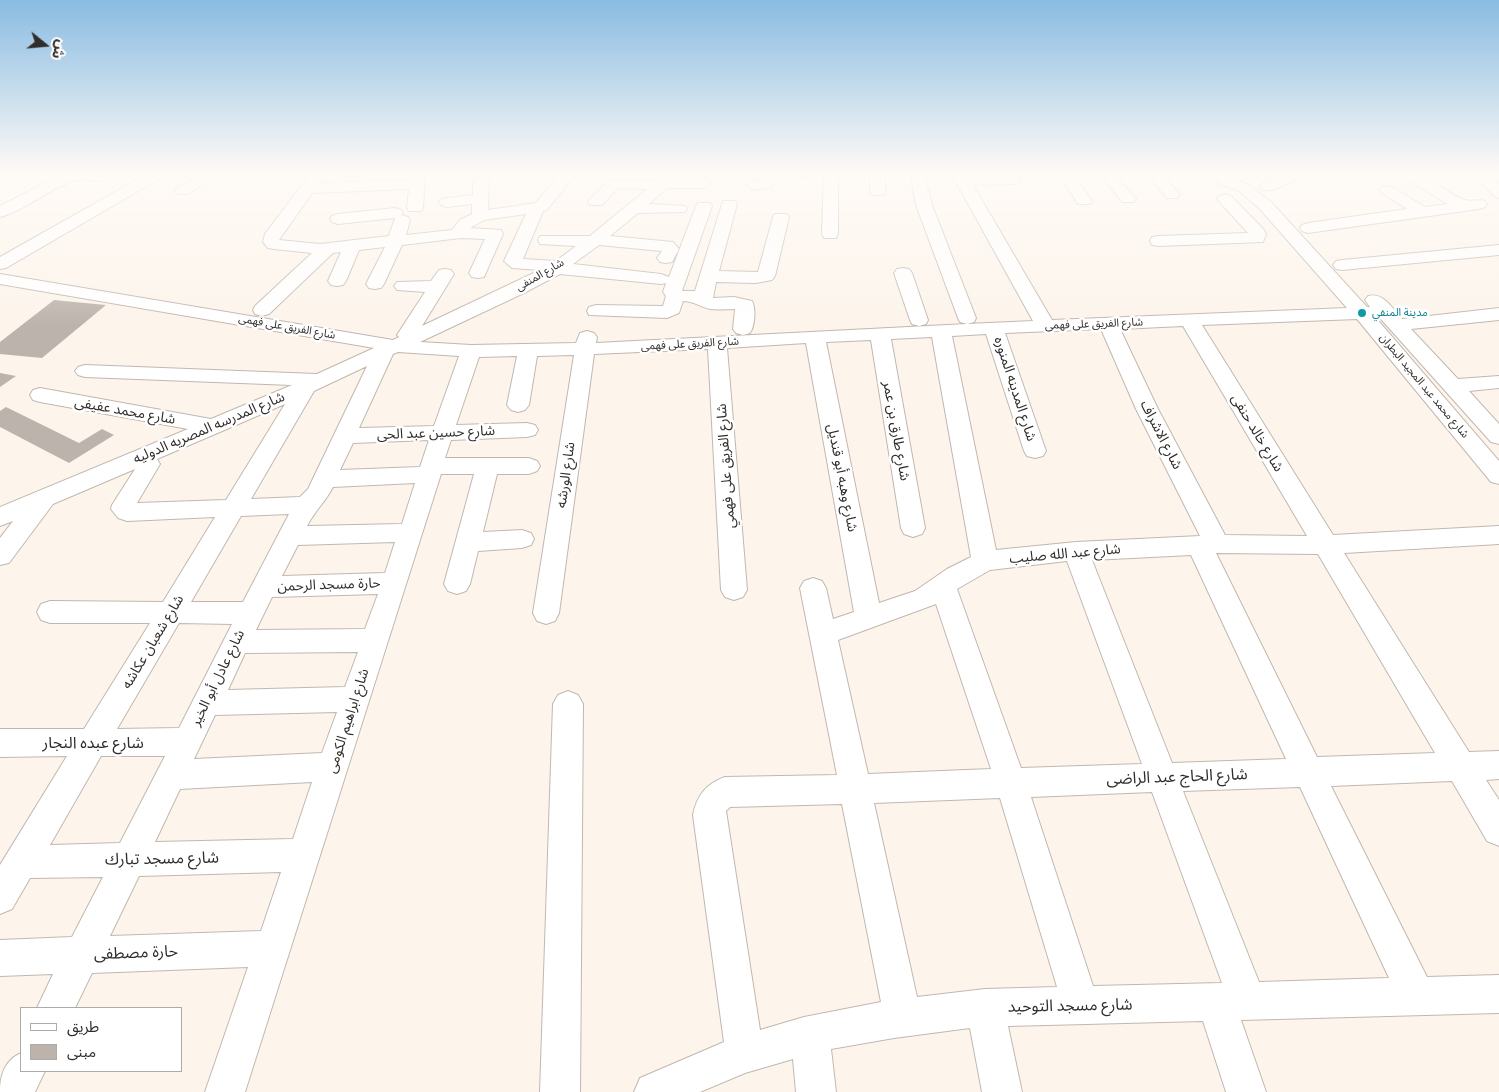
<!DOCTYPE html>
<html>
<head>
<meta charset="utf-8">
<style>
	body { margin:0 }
	#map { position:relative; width:1499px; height:1092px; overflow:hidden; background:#fdf5ec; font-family:"IBM Plex Sans","Noto Sans Arabic",sans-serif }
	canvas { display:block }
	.legend { position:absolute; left:20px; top:1007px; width:162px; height:65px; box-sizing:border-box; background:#fff; border:1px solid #acaba9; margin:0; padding:6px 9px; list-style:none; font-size:15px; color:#2f2c29 }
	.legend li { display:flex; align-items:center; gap:10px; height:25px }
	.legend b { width:25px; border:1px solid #acaba9 }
	.north { position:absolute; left:20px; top:20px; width:50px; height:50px; -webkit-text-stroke:4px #fff; paint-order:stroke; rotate:107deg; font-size:14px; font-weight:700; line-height:20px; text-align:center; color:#2f2c29 }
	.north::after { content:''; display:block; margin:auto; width:18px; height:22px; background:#2f2c29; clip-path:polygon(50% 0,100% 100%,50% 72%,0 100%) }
</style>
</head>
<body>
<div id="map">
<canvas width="1499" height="1092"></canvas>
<ul class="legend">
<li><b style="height:6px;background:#fff"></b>طريق</li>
<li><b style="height:14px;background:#bcb4ac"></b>مبنى</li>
</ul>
<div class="north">ش</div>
</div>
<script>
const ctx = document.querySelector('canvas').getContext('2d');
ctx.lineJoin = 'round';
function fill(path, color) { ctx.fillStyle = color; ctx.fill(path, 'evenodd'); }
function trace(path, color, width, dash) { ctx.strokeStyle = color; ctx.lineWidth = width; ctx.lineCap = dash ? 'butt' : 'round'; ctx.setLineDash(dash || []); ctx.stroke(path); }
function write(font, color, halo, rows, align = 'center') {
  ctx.font = font + ' "IBM Plex Sans","Noto Sans Arabic",sans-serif'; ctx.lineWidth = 5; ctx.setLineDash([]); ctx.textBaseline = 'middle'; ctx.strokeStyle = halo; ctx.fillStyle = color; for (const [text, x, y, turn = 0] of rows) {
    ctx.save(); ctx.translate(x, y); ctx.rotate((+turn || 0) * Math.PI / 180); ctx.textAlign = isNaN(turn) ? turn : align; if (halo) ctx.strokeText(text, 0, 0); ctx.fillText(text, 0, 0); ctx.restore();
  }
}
fill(new Path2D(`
	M54 300 106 305 42 358 0 354V342Z
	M0 373 16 376 0 387Z
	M6 407 79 443 102 429 114 435 69 463 0 427V411Z`), '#bcb4ac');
const minor = new Path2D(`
	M65 173H116C106 188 86 176 73 181 48 189 26 210 0 217V206Z
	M149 173H166L164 176 6 268 0 269V257Z
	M202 173H219L188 194H178L175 191 178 188Z
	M311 173H325L318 183 410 180 412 173H424L425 175 423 208 421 211H409L407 208 409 189 312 193 279 240 320 244 389 236 395 218 338 224 332 222 330 219 332 216 338 214 395 208 401 210 403 213 401 215 408 217 410 220 406 235 452 230 460 220 472 214V204L447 207 441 205 439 202 441 199 473 195V182L476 179H486L489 182 488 210 536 203 561 173H576L547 210 543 211 523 259 556 261 576 246 540 244 538 240 540 236H590L647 189 618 188 602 205H590L588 202 590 199 609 180H658L665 173H680L676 179 707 180 710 183 707 186 702 188H667L649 204 685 206 687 209 685 212 638 213 610 236 673 242 679 249 672 262 666 263 660 262 657 258 662 251 599 245 573 264 661 274 669 277 696 206 698 203H710L712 206 682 291H695L723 201H735L737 204 719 271 758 272 773 217 775 214H787L789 217 775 276 772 280 756 283 716 282 713 298 734 297 752 301C756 308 755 326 750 333L743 335 736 333 733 329 735 309C727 309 719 310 710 309 700 307 694 301 683 301L679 313 667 318 589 315 587 311 589 307 596 305 663 306 666 296 663 292 666 283 661 284 560 274 524 293 420 342 471 345 576 343 580 333 587 331 594 333 597 337 596 343 967 324 960 322 958 318 916 205 910 173H924L932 205 976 318 974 322 967 324 1033 321 951 173H965L967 176 1013 174 1018 176 1021 179 1018 182 1013 184 973 185 1052 320 1347 308 1259 208 1239 191 1201 176 1199 173H1218L1247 184 1271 202 1367 307H1370L1365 300 1368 296C1383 292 1392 308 1402 319L1499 308V320L1411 329 1458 379 1499 376V388L1469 391 1499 424V444L1491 442 1380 318H1376L1499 461V484L1491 482 1357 319 1202 325 1333 535 1499 526V544L1344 553 1469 752 1499 751V779L1486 780 1499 800V846L1487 841 1452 781 1331 786 1427 977 1499 975V1013L1241 1020 1266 1092H1226L1203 1021 1008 1026 1022 1092H982L970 1028 894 1038 831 1049 836 1092H796L793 1059 745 1073 700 1092H634L640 1078 724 1042 693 815C697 795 706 784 725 777L837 775 800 588 804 581 813 578 822 581 826 588 833 619 854 612 806 343 727 348 747 590 743 597 734 600 725 597 721 590 708 349 594 354 559 613 555 621 546 624 537 621 533 613 574 355 537 356 529 405 525 410 518 412 511 410 507 405 517 356 479 357 456 425 527 423 535 425 538 430 535 435 527 437 451 440 445 458H529L537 461 540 466 537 471 529 474H497L483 532 522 530 531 533 534 539 531 545 522 548 478 551 470 584 466 591 457 594 448 591 444 584 474 474H441L245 1092H205L248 967 92 973 75 1008H37L53 974 0 976V940L72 937 103 877 30 878 12 909 0 914V865L67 756 0 757V729H84L150 623H50L41 620 37 612 41 604 50 601 163 602 215 517 127 521 118 518 111 509 112 505 135 469 53 504 9 563 0 565V538L13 521 0 526V507L188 429 40 402 33 400 30 395 33 390 40 388 211 419 292 385 85 377 78 375 75 371 78 367 85 365 317 374 374 348 0 284V274L393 340 399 337 397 335 425 292 397 290 394 286 397 282 431 281 439 270 445 269 451 270 454 274 422 326 540 270 512 268 504 261 526 214 484 220 470 228 501 230 503 234 484 277 478 278 472 277 469 273 485 239 461 238 402 245 384 284 381 288 375 289 369 288 366 284 385 247 359 250 346 281 343 285 337 286 331 285 328 281 341 252 333 253 269 314 262 316 255 314 253 310 255 306 312 253 274 249 268 248 263 242 265 234ZM1183 326 1307 536 1225 535 1158 409 1120 329ZM1101 329 1136 409 1200 536 1076 542 996 550 952 336 986 334 1024 451 1027 456 1035 458 1043 456 1046 451 1005 333ZM932 337 971 557 947 569 915 591 879 603 826 342 871 340 901 528 904 534 913 537 922 534 925 528 891 339ZM398 352 459 356 434 426 359 428 393 354ZM367 366 308 489 300 497 251 499 314 391ZM285 404 226 500 137 503 160 464 157 459ZM429 440 420 467 340 470 353 443ZM415 483 402 524 307 526C314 512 326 501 333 487ZM289 514 243 602H191L241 516ZM395 542 385 573 282 576 298 545ZM1216 553 1318 554 1435 753 1317 757ZM1191 555 1286 759 1172 763 1092 560ZM1067 561 1142 764 1021 768 957 589 990 570ZM378 594 365 629 256 630 272 597ZM936 604 991 769 868 774 838 640ZM179 623 232 624 179 728 117 729ZM358 652 345 687 228 690 245 653ZM337 712 322 753 194 759 215 715ZM101 756H165L120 843 50 845ZM312 782 293 839 155 842 180 789ZM1300 787 1389 978 1259 982 1183 791ZM1152 792 1222 983 1093 986 1031 797ZM1000 798 1057 987 985 989 917 997 874 803ZM842 804 881 1002 804 1017 760 1030 726 811 730 807ZM281 872 261 931 110 936 139 876Z
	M761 173H809L807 176 774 178 771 187 755 190 750 188 747 185 750 182 759 180Z
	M824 173H838V234L836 238H824L822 234Z
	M870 173H884L886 192 883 195H873L870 192Z
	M1058 173H1072L1092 201 1090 204H1078Z
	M1099 173H1114L1136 199 1134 202H1122Z
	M1146 173H1161L1180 195 1177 198H1167Z
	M1289 173H1308L1306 176 1272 190H1262L1259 187 1262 184Z
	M1399 173C1427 169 1441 192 1465 200 1471 202 1478 199 1485 201L1487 204 1485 207 1479 209 1308 233 1302 231 1300 228 1302 225 1308 223 1407 209 1382 193 1379 190 1382 187H1392L1425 207 1448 204 1401 176Z
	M1472 173H1487L1499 184V198L1494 196Z
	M1225 194 1231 196 1264 230 1266 234 1263 242 1158 246 1152 245 1150 241 1152 237 1158 236 1248 233 1217 199 1219 196Z
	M1499 245V255L1342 270 1336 269 1333 265 1336 261 1342 260Z
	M903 268 909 269 912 273 928 320 926 324 919 326 912 324 910 320 894 273 897 269Z
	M568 691 578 695 583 704 580 1092H540L553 704 558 695Z
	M21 1053V1071H45L35 1092H0C0 1075 5 1060 21 1053Z`);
trace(minor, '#c0b8b0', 2);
fill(minor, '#fff');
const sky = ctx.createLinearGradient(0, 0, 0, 325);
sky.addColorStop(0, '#89bce2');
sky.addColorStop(0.53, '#fefaf6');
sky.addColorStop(1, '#fefaf600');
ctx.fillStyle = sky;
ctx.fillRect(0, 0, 1499, 325);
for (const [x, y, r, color] of [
	[1362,313,5,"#0f9aa8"]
]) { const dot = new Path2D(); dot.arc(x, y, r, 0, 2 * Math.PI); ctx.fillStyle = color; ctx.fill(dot); trace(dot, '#fff', 2); }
write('11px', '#2f2c29', '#fff', [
	["شارع المنفى",540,275,-30],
	["شارع الفريق على فهمى",1094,324,-2],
	["شارع الفريق على فهمى",287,327,10],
	["شارع الفريق على فهمى",690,344,-3],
	["شارع محمد عبد المجيد البطران",1424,386,50]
]);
write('11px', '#0d838f', '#fff', [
	["مدينة المنفي",1372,313]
], 'left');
write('14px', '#2f2c29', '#fff', [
	["شارع المدينه المنوره",1015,389,72],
	["شارع محمد عفيفى",125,411,10],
	["شارع المدرسه المصريه الدوليه",209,428,-23],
	["شارع طارق بن عمر",896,431,80],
	["شارع حسين عبد الحى",436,433,-2],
	["شارع خالد حنفى",1257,433,59],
	["شارع الاشراف",1161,435,63],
	["شارع الفريق على فهمي",726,466,-94],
	["شارع الورشه",566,475,-82],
	["شارع وهبه أبو قنديل",842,478,79],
	["شارع عبد الله صليب",1065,554,-5],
	["حارة مسجد الرحمن",329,585,-2],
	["شارع شعبان عكاشه",153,642,-59],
	["شارع عادل أبو الخير",218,678,-64],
	["شارع ابراهيم الكومى",348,721,-72]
]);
write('16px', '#2f2c29', '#fff', [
	["شارع عبده النجار",93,743],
	["شارع الحاج عبد الراضى",1177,777,-2],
	["شارع مسجد تبارك",162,859,-1],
	["حارة مصطفى",136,953,-2],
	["شارع مسجد التوحيد",1070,1006,-1]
]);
</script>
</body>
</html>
